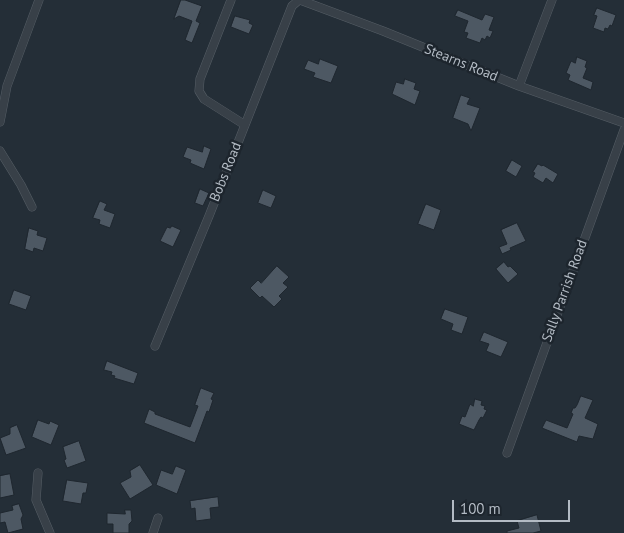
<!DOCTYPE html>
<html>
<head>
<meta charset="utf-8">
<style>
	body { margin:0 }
	#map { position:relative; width:624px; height:533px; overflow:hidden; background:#242e37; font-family:"PT Sans",sans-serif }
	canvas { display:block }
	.scale { position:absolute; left:452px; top:500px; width:118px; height:22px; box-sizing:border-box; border:2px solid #b3bbc4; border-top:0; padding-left:6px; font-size:15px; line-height:18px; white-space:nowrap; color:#b3bbc4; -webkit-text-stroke:4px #1d252d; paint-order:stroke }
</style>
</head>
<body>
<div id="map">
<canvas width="624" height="533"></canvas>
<div class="scale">100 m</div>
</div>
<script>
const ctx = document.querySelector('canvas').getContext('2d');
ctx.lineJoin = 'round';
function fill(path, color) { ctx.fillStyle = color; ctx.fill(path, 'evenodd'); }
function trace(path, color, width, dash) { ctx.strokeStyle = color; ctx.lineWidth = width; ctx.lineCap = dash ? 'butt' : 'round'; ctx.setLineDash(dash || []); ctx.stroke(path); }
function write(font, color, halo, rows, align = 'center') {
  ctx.font = font + ' "PT Sans",sans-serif'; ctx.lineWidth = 5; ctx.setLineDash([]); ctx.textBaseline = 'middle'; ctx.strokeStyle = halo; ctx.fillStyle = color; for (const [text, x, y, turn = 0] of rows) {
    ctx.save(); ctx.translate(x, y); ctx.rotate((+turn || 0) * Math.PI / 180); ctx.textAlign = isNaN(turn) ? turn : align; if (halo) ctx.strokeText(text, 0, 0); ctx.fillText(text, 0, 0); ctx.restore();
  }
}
const building = new Path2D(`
	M181 0H185L202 6 196 21 200 23 192 43 185 40 192 21 179 16 174 19Z
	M597 8 616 15 612 26 610 25 608 29 605 28 604 32 593 28 597 16 594 15Z
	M458 10 482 20 485 14 494 17 489 30 493 31 490 38 487 36 485 40 482 38 480 43 466 38 468 33 464 32 468 21 455 16Z
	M235 16 250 20 249 23 253 25 249 34 231 27Z
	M577 57 587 61 585 67 587 68 583 78 593 82 591 90 568 80 570 75 566 73 571 61 575 63Z
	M320 59 338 66 331 83 313 77 315 73 304 69 308 60 318 64Z
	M405 79 416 83 414 89 420 91 415 105 392 94 396 82 403 84Z
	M461 95 470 98 467 104 480 108 471 131 468 124 453 118Z
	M204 146 211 149 204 169 190 163 191 160 183 157 187 147 202 152Z
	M512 160 522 166 516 177 506 171Z
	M538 164 542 166 543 165 558 174 553 183 546 178 543 183 533 177 535 173 533 172Z
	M200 189 209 193 203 206 195 203Z
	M263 190 276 196 271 208 258 203Z
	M100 201 107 204 104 210 115 214 110 228 99 224 100 220 93 218Z
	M426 204 441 210 434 230 418 224Z
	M517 223 526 241 510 248 511 250 502 254 499 247 507 244 501 230Z
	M172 226 181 230 173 247 160 241 167 227 170 228Z
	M29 228 38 231 37 235 47 238 43 251 34 248 33 252 25 249Z
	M504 262 508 267 510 266 518 274 508 283 496 269Z
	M277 266 289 277 283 283 288 287 279 296 282 299 274 307 262 296 260 298 250 288 258 280 261 283Z
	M14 290 31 296 26 310 9 304Z
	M445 309 468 317 462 334 451 330 453 324 441 319Z
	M484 332 508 342 501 357 486 351 489 344 480 341Z
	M107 361 138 373 134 384 114 378 115 376 111 375 112 372 104 370Z
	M201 388 214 393 211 399 213 400 209 412 207 411 195 443 144 423 149 409 155 412V414L190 427 198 406 195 405Z
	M581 396 593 400 585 418 598 424 593 439 579 436 577 442 542 428 546 420 567 428 573 414 571 413 573 408H575L577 405Z
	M475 399 482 401 481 405 485 406 484 409 487 410 483 418 481 417 479 420 474 430 459 424 462 416 465 417 470 404 473 406Z
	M38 420 49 424 50 421 59 425 51 445 32 437Z
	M17 425 26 448 6 455 0 438 10 434V428Z
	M79 441 86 461 67 468 64 460 66 459 63 447Z
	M140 465 153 485 130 499 120 483 131 477 130 471Z
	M176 466 186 470 177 494 156 485 161 470 172 474Z
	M10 474 14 495 0 498V476Z
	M67 480 88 483 86 493H83L81 504 63 501Z
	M218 497 219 507 210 508 211 519 196 521 195 508 191 509 190 501Z
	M19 504 23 515 21 519 23 529 8 533 5 522 0 523V513L13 510 12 506Z
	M125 510H131L132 521 129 524V533H113V524H107V513L125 514Z
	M537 515 541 531 533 533H507V531L519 528 517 521Z`);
fill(building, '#4d5863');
trace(building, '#1f272f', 1);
const minor = new Path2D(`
	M231 0 200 79 199 91 204 99 245 125
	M300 0 383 31 519 86 624 123
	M519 86 552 0
	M0 122 7 86 39 0
	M0 151 21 185 32 207
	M155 346 209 216 292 6 299 0
	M507 453 624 130
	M38 473 36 500 50 533
	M153 533 158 518`);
trace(minor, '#565e66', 9);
trace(minor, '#384048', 8);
write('14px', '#b3bbc4', '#1d252d', [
	["Stearns Road",461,63,22],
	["Bobs Road",226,172,-68],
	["Sally Parrish Road",565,291,-70]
]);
</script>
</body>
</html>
